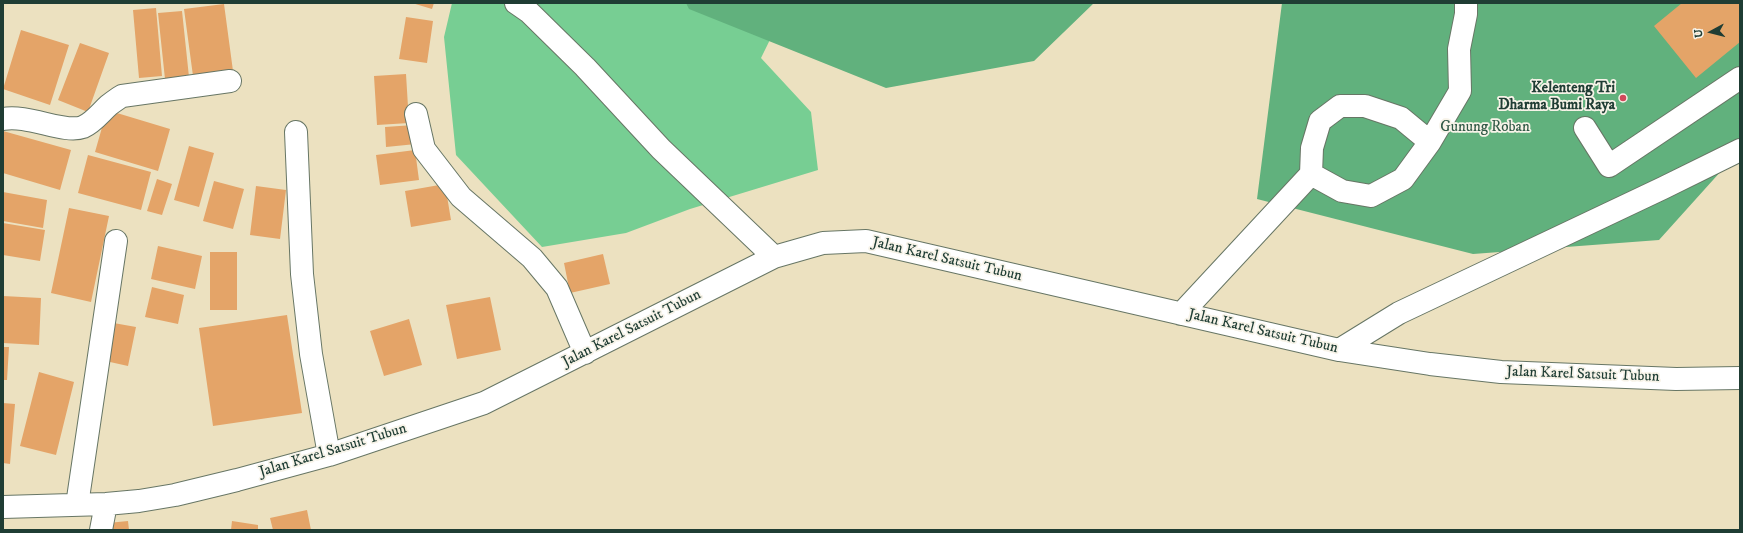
<!DOCTYPE html>
<html>
<head>
<meta charset="utf-8">
<style>
	body { margin:0 }
	#map { position:relative; width:1743px; height:533px; overflow:hidden; background:#ece1c0; font-family:"IM FELL DW Pica",serif }
	canvas { display:block }
	.frame { position:absolute; inset:0; border:4px solid #1f3d34; pointer-events:none }
	.north { position:absolute; left:1691px; top:12px; width:40px; height:40px; -webkit-text-stroke:3px #f7f3e8; paint-order:stroke; rotate:263deg; font-size:11px; font-weight:700; line-height:16px; text-align:center; color:#1f3d34 }
	.north::after { content:''; display:block; margin:auto; width:14px; height:18px; background:#1f3d34; clip-path:polygon(50% 0,100% 100%,50% 72%,0 100%) }
</style>
</head>
<body>
<div id="map">
<canvas width="1743" height="533"></canvas>
<div class="frame"></div>
<div class="north">U</div>
</div>
<script>
const ctx = document.querySelector('canvas').getContext('2d');
ctx.lineJoin = 'round';
function fill(path, color) { ctx.fillStyle = color; ctx.fill(path, 'evenodd'); }
function trace(path, color, width, dash) { ctx.strokeStyle = color; ctx.lineWidth = width; ctx.lineCap = dash ? 'butt' : 'round'; ctx.setLineDash(dash || []); ctx.stroke(path); }
function write(font, color, halo, rows, align = 'center') {
  ctx.font = font + ' "IM FELL DW Pica",serif'; ctx.lineWidth = 3.5; ctx.setLineDash([]); ctx.textBaseline = 'middle'; ctx.strokeStyle = halo; ctx.fillStyle = color; for (const [text, x, y, turn = 0] of rows) {
    ctx.save(); ctx.translate(x, y); ctx.rotate((+turn || 0) * Math.PI / 180); ctx.textAlign = isNaN(turn) ? turn : align; if (halo) ctx.strokeText(text, 0, 0); ctx.fillText(text, 0, 0); ctx.restore();
  }
}
fill(new Path2D(`
	M452 3H788L761 58 811 112 818 170 690 209 626 233 542 247 456 155 444 37Z`), '#77ce93');
fill(new Path2D(`
	M686 3H1094L1034 61 886 88 689 9Z
	M1282 3H1740V150L1659 240 1473 254 1257 199Z`), '#61b17d');
fill(new Path2D(`
	M412 3H434L432 9Z
	M1682 3H1740V42L1696 78 1654 26Z
	M224 4 233 71 193 76 184 9Z
	M156 8 162 76 139 78 133 10Z
	M182 11 189 77 165 79 158 13Z
	M406 17 433 21 427 63 399 59Z
	M21 30 69 45 50 105 3 89Z
	M80 43 109 53 88 112 58 100Z
	M406 74 409 123 377 125 374 76Z
	M107 110 170 129 158 171 95 152Z
	M414 125 416 144 386 147 385 127Z
	M3 131 71 150 60 190 3 173Z
	M189 146 214 153 199 207 174 200Z
	M415 150 419 180 380 185 376 155Z
	M88 155 151 172 141 210 78 193Z
	M157 179 172 184 162 215 147 211Z
	M214 181 244 189 233 229 203 221Z
	M445 184 451 220 411 227 405 191Z
	M256 186 286 190 280 239 250 235Z
	M3 192 47 200 43 228 3 221Z
	M69 208 109 216 91 302 51 293Z
	M3 223 45 230 40 261 3 255Z
	M158 246 202 256 195 289 151 279Z
	M210 252H237V310H210Z
	M603 254 610 284 570 293 564 263Z
	M152 287 184 295 178 324 145 317Z
	M3 296 41 298 39 345 3 343Z
	M490 297 501 350 457 359 446 305Z
	M287 315 302 413 213 426 199 328Z
	M409 319 422 365 384 376 370 331Z
	M108 322 136 327 128 366 101 360Z
	M3 347H9L7 380H3Z
	M39 372 74 382 56 455 20 446Z
	M3 403 15 404 10 464 3 463Z
	M307 510 311 530H273L270 518Z
	M128 521 129 530H108V523Z
	M232 521 258 525V530H231Z`), '#e4a468');
const minor = new Path2D(`
	M516 3 529 12 585 67 661 149 774 257
	M416 114 424 149 461 197 532 258 557 288 585 353
	M3 119C28 114 64 134 83 127 94 122 100 113 109 105 113 102 117 99 122 96L230 81
	M1585 128 1609 166 1740 78
	M296 132 302 274 311 354 329 455
	M1311 174 1312 148 1320 121 1340 106H1365L1401 118 1430 142
	M1181 314 1311 174 1342 191 1371 196 1403 179 1430 142 1460 91 1459 49 1466 14V3
	M1339 350 1399 313 1663 188 1740 150
	M77 505 116 241
	M3 507 106 504 139 501 175 495 237 480 329 455 484 403 774 257 823 243 866 241 1339 350 1430 364 1501 372 1676 379 1740 378
	M101 530 106 504`);
trace(minor, '#677665', 24);
trace(minor, '#fff', 22);
for (const [x, y, r, color] of [
	[1623,98,4,"#d1495b"]
]) { const dot = new Path2D(); dot.arc(x, y, r, 0, 2 * Math.PI); ctx.fillStyle = color; ctx.fill(dot); trace(dot, '#f7f3e8', 1.5); }
write('bold 15px', '#1f3d34', '#f7f3e8', [
	["Kelenteng Tri",1615,89],
	["Dharma Bumi Raya",1615,106]
], 'right');
write('15px', '#315a47', '#f7f3e8', [
	["Gunung Roban",1485,128]
]);
write('15px', '#1f3d34', '#f7f3e8', [
	["Jalan Karel Satsuit Tubun",947,260,13],
	["Jalan Karel Satsuit Tubun",632,329,-27],
	["Jalan Karel Satsuit Tubun",1263,332,13],
	["Jalan Karel Satsuit Tubun",1583,375,2],
	["Jalan Karel Satsuit Tubun",333,451,-17]
]);
</script>
</body>
</html>
